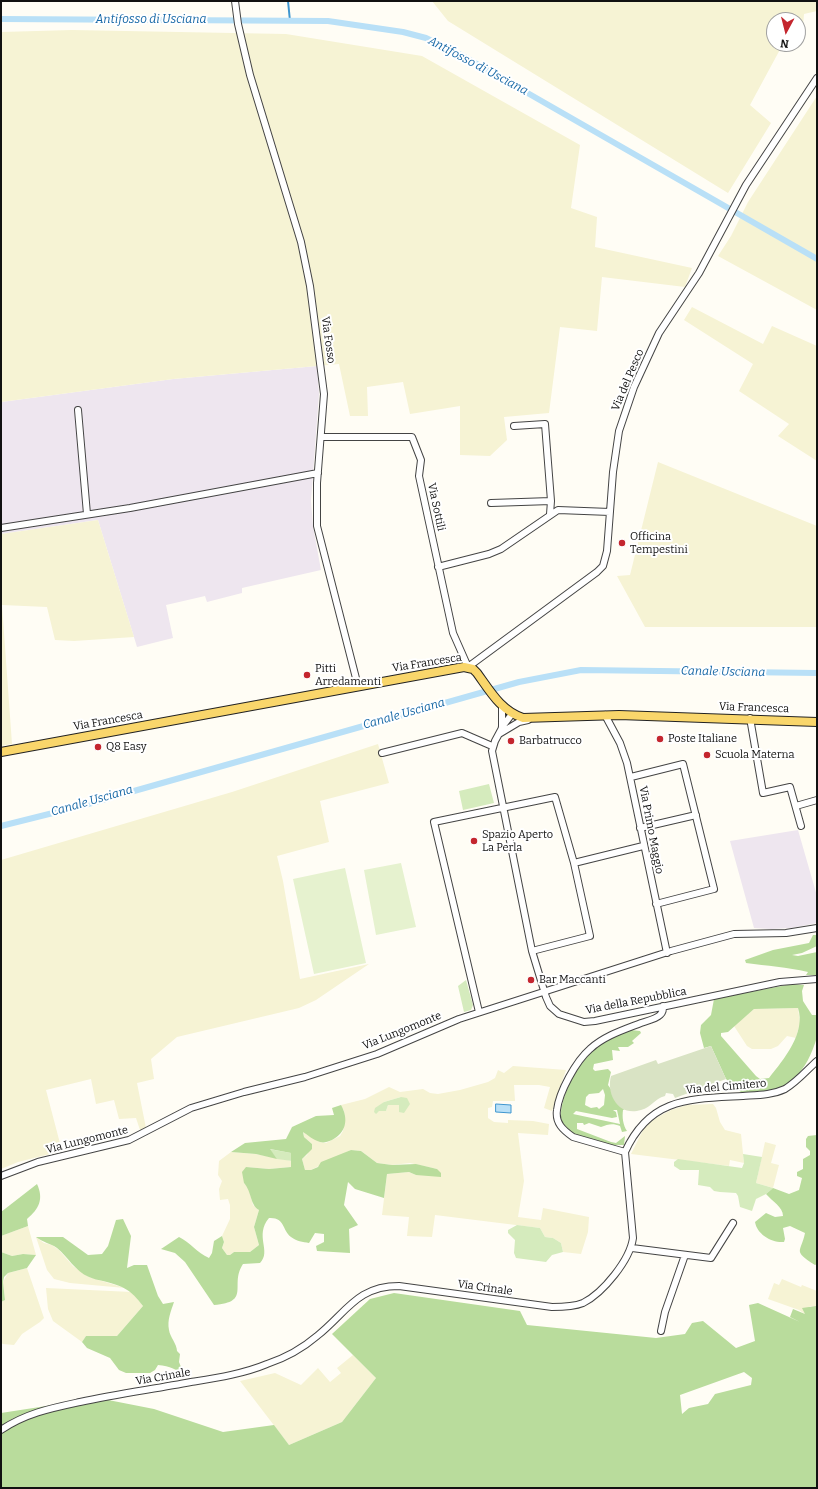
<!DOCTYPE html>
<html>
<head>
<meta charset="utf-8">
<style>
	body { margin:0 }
	#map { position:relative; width:818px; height:1489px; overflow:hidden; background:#fffdf5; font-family:Bitter,serif }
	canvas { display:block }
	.frame { position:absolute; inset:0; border:2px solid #111; pointer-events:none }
	.north { position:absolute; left:766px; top:12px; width:40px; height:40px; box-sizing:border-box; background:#fff; border:1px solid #a0a0a0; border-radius:50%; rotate:187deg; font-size:11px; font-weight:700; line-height:16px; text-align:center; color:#111 }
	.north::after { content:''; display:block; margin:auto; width:14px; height:18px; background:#c4262e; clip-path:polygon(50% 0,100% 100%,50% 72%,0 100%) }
</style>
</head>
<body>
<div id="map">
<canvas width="818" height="1489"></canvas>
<div class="frame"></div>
<div class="north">N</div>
</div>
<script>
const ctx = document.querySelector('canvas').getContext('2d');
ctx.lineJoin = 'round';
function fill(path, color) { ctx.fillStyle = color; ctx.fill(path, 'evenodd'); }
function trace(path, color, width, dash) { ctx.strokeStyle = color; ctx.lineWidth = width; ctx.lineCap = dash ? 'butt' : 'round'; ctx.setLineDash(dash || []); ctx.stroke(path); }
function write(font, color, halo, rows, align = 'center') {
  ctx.font = font + ' Bitter,serif'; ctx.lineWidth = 4; ctx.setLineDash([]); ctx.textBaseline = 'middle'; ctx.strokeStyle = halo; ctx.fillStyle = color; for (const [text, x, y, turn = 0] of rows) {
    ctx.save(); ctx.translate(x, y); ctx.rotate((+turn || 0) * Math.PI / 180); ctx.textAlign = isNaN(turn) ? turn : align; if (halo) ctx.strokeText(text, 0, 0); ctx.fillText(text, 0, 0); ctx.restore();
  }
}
fill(new Path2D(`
	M317 366 319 394 311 501 313 526 321 570 242 588V593L207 602 205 596 166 605 173 638 137 647 98 520 1 534V402L173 379Z
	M798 830 817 896V923L792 928 771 929 754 928 730 841Z`), '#eee6ef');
fill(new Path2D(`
	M432 1H817V11L804 14 803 26 798 29V20H774V44H783L750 105 771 123 728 193 448 21Z
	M72 30 286 34 422 56 580 145 571 208 597 217 595 247 692 268 685 287 602 277 597 331 560 327 549 413 504 417 507 440 490 456 460 455V406L410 414 403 382 367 387 368 416H350L339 364 173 379 1 402V32Z
	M817 96V310L718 256 731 236 748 202Z
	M692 307 763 344 772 326 817 346V461L778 436 789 424 739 391 753 364 684 320Z
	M658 462 817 526V627H645L617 576 630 575Z
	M98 520 134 637 74 641 55 640 47 607 2 605 12 744 1 746V534Z
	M378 744 389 783 320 801 329 842 277 856 283 881 300 979 369 964 316 1000 299 1008 177 1037 151 1059 154 1079 137 1083 146 1128 140 1130 136 1118 119 1119 114 1100 96 1104 91 1079 46 1090 62 1151 18 1162 1 1169V860L232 792Z
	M798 1008 800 1023 796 1038 787 1036 778 1046 771 1049H752L747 1046 734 1026 754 1009Z
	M513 1066 566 1070 552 1111 544 1108 550 1087 539 1085H514L515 1101H493L492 1107 488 1108V1118L494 1122 508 1123V1120L533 1121 549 1124 548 1135 518 1133 524 1181 518 1217 541 1220 543 1208 589 1217 588 1232 581 1254 563 1252 561 1243 553 1238 545 1237 540 1228 435 1215 432 1237 407 1236 409 1217 382 1215 387 1174 409 1172 416 1175H427L437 1169 410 1163 392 1165 377 1163 361 1151 351 1150 311 1170H305L302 1159 307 1155 312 1144 304 1137 303 1131 320 1142 326 1143 340 1136 343 1131 345 1120 344 1111 341 1105 365 1099 389 1087 400 1092 423 1089 430 1093 438 1094 460 1090 488 1082 495 1078 498 1070 504 1073ZM401 1097 399 1105H388L386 1111H379L384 1102Z
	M713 1104 716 1108 720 1122 725 1130 741 1134 744 1163 730 1160 729 1166 631 1154 645 1126 656 1118 671 1110 687 1105Z
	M765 1142 776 1145 771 1163 779 1165 773 1188 756 1183Z
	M231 1152 256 1154 292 1161 291 1167 269 1169 246 1167 244 1183 249 1188 253 1205 259 1210 254 1227 259 1245 250 1252H234L230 1255H227L222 1248 224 1242 222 1236 230 1219V1205L228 1199 220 1200 219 1189 222 1181 218 1175 219 1161Z
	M28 1226 36 1255 23 1254 12 1256 1 1252V1236Z
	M36 1237 44 1243 52 1245 59 1250 73 1266 89 1277 125 1288 70 1283 54 1279 47 1270Z
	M27 1268 44 1318 40 1322 22 1334 14 1345 3 1344 1 1343V1302L5 1300 3 1282 8 1273Z
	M782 1279 801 1287 802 1285 817 1291 816 1307 810 1306 806 1315 799 1310 768 1299 774 1283 779 1285Z
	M46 1288 132 1292 143 1306 117 1336H86L82 1342 53 1321 48 1309Z
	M353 1355 376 1378 342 1422 289 1445 240 1381 275 1373 301 1385 318 1368 330 1382 341 1373 337 1368Z`), '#f6f3d4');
fill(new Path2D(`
	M489 784 494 803 463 810 459 791Z
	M466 980 473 1005 471 1010 464 1012 458 986Z
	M401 1097 407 1098 410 1104 404 1113 399 1112V1105H388L386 1111H379L376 1114 374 1112 375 1108 384 1102Z
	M269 1149 291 1153 292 1161 277 1159Z
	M743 1154 762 1157 756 1183 773 1188 766 1194 756 1199 752 1211 740 1207 738 1196 736 1193 720 1192 714 1191 710 1187 698 1185 699 1170H680L674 1166V1162L678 1159 742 1168 744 1163Z
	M517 1225 540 1228 545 1237 553 1238 561 1243 563 1252 552 1255 546 1262 516 1258 514 1253 515 1240 508 1233V1230Z`), '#d5ebbd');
fill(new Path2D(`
	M813 935H817V946L802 953 792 955 798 956 817 952V975H806L808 972C787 967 767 966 746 963L745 960 773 950 809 943Z
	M792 984 804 985 802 991 803 1001 812 1015H817C817 1022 818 1031 817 1037 806 1075 784 1098 742 1093L726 1079 711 1046 704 1048 700 1033 701 1025 711 1015 714 999ZM798 1008C806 1033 784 1059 769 1078L760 1079 756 1076 721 1036V1033L728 1032 754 1009Z
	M631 1030 640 1031 641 1033 632 1041 634 1043 628 1047H618L620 1051 612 1050 613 1060 594 1064 593 1069 595 1071 608 1069 611 1072 608 1085 625 1109 623 1110C622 1117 623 1125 627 1131L622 1132 620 1126C613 1123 608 1124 601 1127L589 1123 584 1125 583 1123H577V1129L611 1142 616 1143 625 1136 624 1145H612L576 1135 569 1132 561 1122C558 1097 580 1059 600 1045 609 1039 621 1034 631 1030ZM603 1089 605 1095 604 1105 599 1109 597 1107 591 1108 585 1105 586 1097 589 1094 599 1093ZM613 1110H617L620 1124 573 1114 576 1111 612 1118 617 1117 616 1112Z
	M341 1105C349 1119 346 1133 332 1140 327 1142 324 1143 320 1142 313 1140 308 1135 303 1132L304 1137 312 1144V1149L302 1159 305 1170H311L318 1167 321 1162 351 1150 361 1151 377 1163 392 1165 416 1164 437 1169 441 1173V1177L416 1175 409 1172 387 1174 384 1198 355 1189 348 1182 344 1205 358 1225 349 1229 350 1253 317 1251 316 1246 324 1242V1234L315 1233 309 1243C303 1242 296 1241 291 1237 282 1230 285 1217 269 1218 254 1236 272 1251 260 1263L243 1264C229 1285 252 1302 214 1305L185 1262 175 1253 161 1249 179 1237C190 1242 197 1253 209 1258L212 1253 214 1241 222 1236 224 1242 222 1248 227 1255H230L234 1252H250L259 1245 254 1227 259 1210C250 1205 252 1192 244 1183L242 1172 246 1167 269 1169 291 1167V1153L270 1149 277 1159 256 1154 231 1152 245 1143 286 1139 292 1127 316 1116 334 1115 332 1108Z
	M817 1135V1264L815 1265C792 1250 801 1253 805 1233L790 1226 783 1228 785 1239 784 1242C771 1243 757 1234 755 1222L766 1213 775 1217 783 1216C783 1207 772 1201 766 1194L773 1188 789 1194 799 1190 802 1178 797 1176V1172L803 1169V1159L810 1155V1151L806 1147V1139L808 1136Z
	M37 1184C44 1199 39 1209 27 1219L28 1226 1 1236V1212Z
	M123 1219 131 1236 127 1268 134 1265H147L158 1296 163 1304 174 1302C171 1311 167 1320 169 1330 170 1337 177 1344 177 1351L180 1354 179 1362 185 1377C177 1369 170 1366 158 1365L155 1370 150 1373H126L119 1370 110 1358 87 1348 82 1342 86 1336H117L143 1306C130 1289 125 1287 103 1281 99 1280 93 1279 89 1277 75 1271 68 1257 57 1248 50 1243 44 1243 36 1237H63L88 1255 102 1254 108 1246 116 1220Z
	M1 1252 12 1256 23 1254 36 1255 27 1268 8 1273 4 1277 3 1282 5 1300 1 1302Z
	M394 1293 520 1311 527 1325 656 1338 685 1334 692 1323 703 1321 736 1348 755 1341 749 1305 758 1303 800 1322 790 1317 793 1309 805 1314 802 1308 816 1306 817 1304V1488H1V1413L98 1398 154 1409 223 1432 274 1425 289 1445 342 1422 376 1378 332 1334 370 1299ZM744 1372 752 1378 751 1385 715 1394 708 1404 689 1408 682 1414 680 1395Z`), '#b9dc9c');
fill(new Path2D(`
	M711 1046 726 1079 675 1098 673 1094 666 1093 665 1096C654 1099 652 1107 641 1110 619 1117 606 1095 611 1076L656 1060 658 1064Z`), '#d9e3c4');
fill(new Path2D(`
	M401 863 416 927 376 935 364 870Z
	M345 868 366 963 314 974 293 879Z`), '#e6f2cf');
const water = new Path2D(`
	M496 1104 511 1105V1113L496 1112Z`);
fill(water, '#b9e0f7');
trace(water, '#3f96cf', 1);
trace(new Path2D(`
	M288 1 290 21`), '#3f96cf', 2);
trace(new Path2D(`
	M1 19 328 21 403 32 426 38 463 56 817 259
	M1 826 81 806 519 682 581 670 817 673`), '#b9e0f7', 6);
const minor = new Path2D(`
	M235 1 238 24 250 75 301 242 310 286 324 394 317 483V526L358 686
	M78 410 87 514
	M514 426 545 424 551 501 550 514
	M322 437H412L421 460 419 476 453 633 468 667 597 572 603 566 607 551 613 472 619 431 634 387 659 333 699 273 746 185 817 78
	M491 503 551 501
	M1 528 130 508 318 473
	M438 567 489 554 501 549 558 510 610 512
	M502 707V728L495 741 492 751 532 951 546 997 550 1006 559 1014 584 1022 595 1021 780 982 817 979
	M605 715 620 743 627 763 667 953
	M750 718 763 793 790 787 801 826
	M502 727 512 714
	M499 734 519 722 528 720
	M382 753 462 733 492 746
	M631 777 683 764 714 889 656 904
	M796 806 817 800
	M640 828 696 815
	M574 863 643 846
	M479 1012 434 822 555 797 574 863 590 936 532 951
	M625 1152 573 1137C563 1130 555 1123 557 1110 559 1092 576 1061 590 1049 604 1036 623 1030 641 1023 647 1021 656 1019 660 1015 663 1012 663 1010 663 1006
	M625 1152C650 1097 690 1099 743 1096 757 1095 772 1095 785 1089 797 1082 807 1070 817 1061
	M1 1176 38 1162 129 1140 191 1108 244 1092 305 1077 377 1054 459 1019 671 951 734 934 786 933 817 928
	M632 1248 711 1258 733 1223
	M661 1331 665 1312 685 1255
	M1 1430C26 1413 52 1408 80 1402 117 1394 154 1389 191 1382 216 1378 243 1374 267 1364 285 1358 303 1348 317 1336 347 1312 357 1286 399 1286L552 1307C562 1307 573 1307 583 1303 603 1293 630 1260 633 1238L625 1152`);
const major = new Path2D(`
	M1 752 464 667 473 669 477 673C490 691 501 711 523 718L619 715 817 722`);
trace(minor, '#444', 8);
trace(major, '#222', 10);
trace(minor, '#fff', 6);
trace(major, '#f9d66b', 8);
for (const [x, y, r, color] of [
	[622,543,4,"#c4262e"],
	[307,675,4,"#c4262e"],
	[660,739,4,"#c4262e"],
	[511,741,4,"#c4262e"],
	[98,747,4,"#c4262e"],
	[707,755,4,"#c4262e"],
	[474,841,4,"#c4262e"],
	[531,980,4,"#c4262e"]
]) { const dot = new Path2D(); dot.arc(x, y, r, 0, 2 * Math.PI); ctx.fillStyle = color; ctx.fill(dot); trace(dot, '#fff', 1.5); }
write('11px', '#111', '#fff', [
	["Via Fosso",328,340,82],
	["Via del Pesco",628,380,-67],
	["Via Sottili",436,507,78],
	["Via Francesca",427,663,-9],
	["Via Francesca",754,708,2],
	["Via Francesca",108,721,-10],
	["Via Primo Maggio",651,830,79],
	["Via della Repubblica",636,1001,-11],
	["Via Lungomonte",402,1031,-22],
	["Via del Cimitero",726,1087,-5],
	["Via Lungomonte",87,1140,-14],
	["Via Crinale",485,1288,8],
	["Via Crinale",163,1377,-10]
]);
write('11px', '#111', '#fff', [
	["Officina",630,537],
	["Tempestini",630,550],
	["Pitti",315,669],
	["Arredamenti",315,682],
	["Poste Italiane",668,739],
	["Barbatrucco",519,741],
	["Q8 Easy",106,747],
	["Scuola Materna",715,755],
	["Spazio Aperto",482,835],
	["La Perla",482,848],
	["Bar Maccanti",539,980]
], 'left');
write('italic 12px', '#1768a6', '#fff', [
	["Antifosso di Usciana",151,20],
	["Antifosso di Usciana",478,66,28],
	["Canale Usciana",723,672,1],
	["Canale Usciana",404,714,-16],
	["Canale Usciana",92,801,-16]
]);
</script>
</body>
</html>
